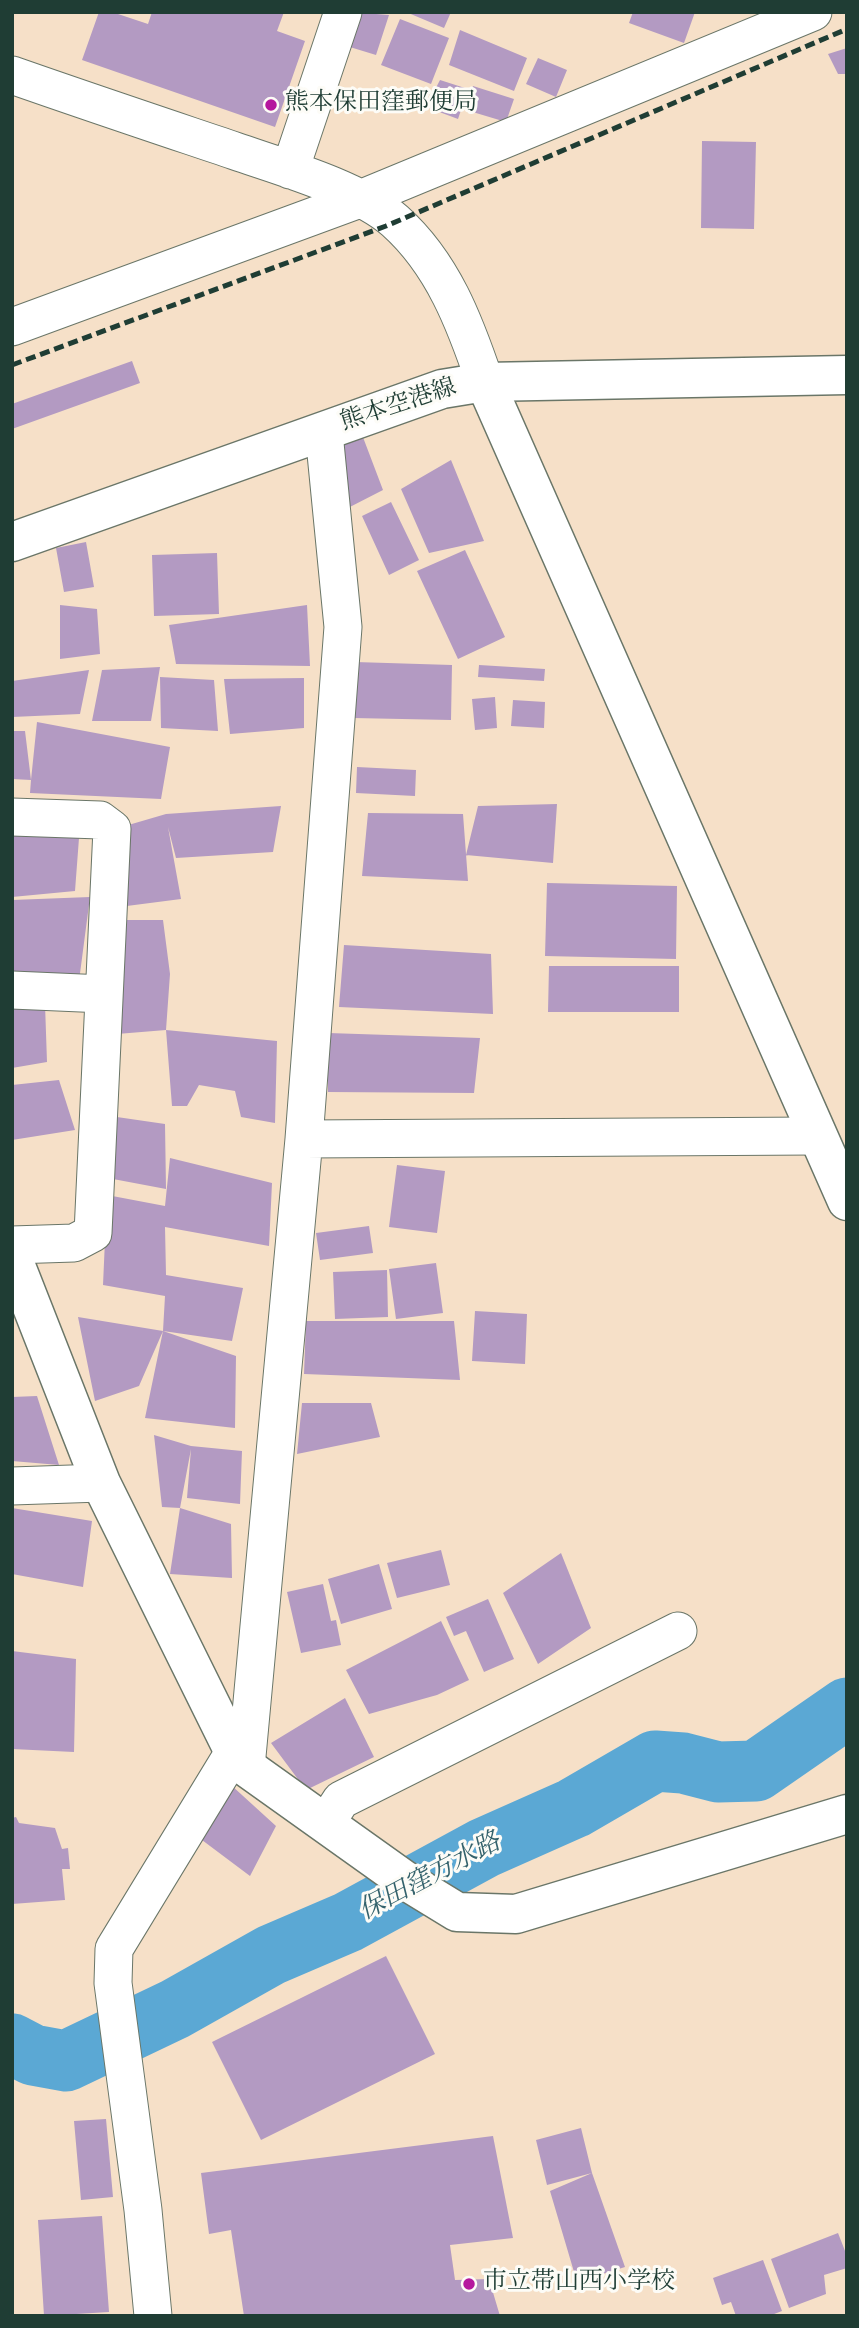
<!DOCTYPE html>
<html>
<head>
<meta charset="utf-8">
<style>
	body { margin:0 }
	#map { position:relative; width:859px; height:2328px; overflow:hidden; background:#f6e0c8; font-family:"Sorts Mill Goudy",serif }
	canvas { display:block }
	.frame { position:absolute; inset:0; border:14px solid #1f3d34; pointer-events:none }
</style>
</head>
<body>
<div id="map">
<canvas width="859" height="2328"></canvas>
<div class="frame"></div>
</div>
<script>
const ctx = document.querySelector('canvas').getContext('2d');
ctx.lineJoin = 'round';
function trace(path, color, width, dash) { ctx.strokeStyle = color; ctx.lineWidth = width; ctx.lineCap = dash ? 'butt' : 'round'; ctx.setLineDash(dash || []); ctx.stroke(path); }
function fill(path, color) { ctx.fillStyle = color; ctx.fill(path, 'evenodd'); }
function write(font, color, halo, rows, align = 'center') {
  ctx.font = font + ' "Sorts Mill Goudy","Noto Serif JP",serif'; ctx.lineWidth = 6; ctx.setLineDash([]); ctx.textBaseline = 'middle'; ctx.strokeStyle = halo; ctx.fillStyle = color; for (const [text, x, y, turn = 0] of rows) {
    ctx.save(); ctx.translate(x, y); ctx.rotate((+turn || 0) * Math.PI / 180); ctx.textAlign = isNaN(turn) ? turn : align; if (halo) ctx.strokeText(text, 0, 0); ctx.fillText(text, 0, 0); ctx.restore();
  }
}
trace(new Path2D(`
	M12 2044 33 2055 66 2061 175 2009 271 1955 348 1922 484 1848 574 1808 655 1761 683 1763 718 1772 756 1771 847 1708`), '#5ba8d4', 61);
fill(new Path2D(`
	M99 12H112L148 24 152 12H284L277 31 305 41 275 127 82 60Z
	M351 12 389 15 376 55 340 44Z
	M406 12H451L444 28Z
	M633 12H695L684 43 629 23Z
	M400 19 449 38 431 84 381 65Z
	M460 30 527 58 514 91 449 65Z
	M847 48V74H838L828 54Z
	M538 58 567 70 556 97 526 84Z
	M440 80 468 89 458 119 426 107Z
	M473 86 514 99 506 122 466 110Z
	M702 141 756 142 754 229 701 228Z
	M132 361 140 383 12 429V404Z
	M361 432 383 490 344 510 338 440Z
	M451 460 484 541 429 553 401 489Z
	M391 502 419 560 389 575 362 516Z
	M86 542 94 587 64 592 56 548Z
	M465 550 505 637 458 659 417 571Z
	M217 553 219 614 154 616 152 555Z
	M60 605 97 609 100 654 60 659Z
	M307 605 310 666 176 664 169 625Z
	M355 662 452 665 451 720 353 718Z
	M479 665 545 669 544 681 478 677Z
	M160 667 151 721H92L102 670Z
	M89 670 80 714 12 717V681Z
	M160 677 214 680 218 731 161 728Z
	M304 678V728L230 734 224 679Z
	M495 697 497 728 475 730 472 699Z
	M513 700 545 702 544 728 511 726Z
	M37 722 170 747 161 799 30 793 31 780 12 779V731H25L31 780Z
	M357 767 416 770 415 796 356 793Z
	M557 804 553 863 466 855 478 806Z
	M281 806 273 852 176 858 168 827 181 899 119 907 125 826 166 814Z
	M368 813 463 814 468 881 362 876Z
	M12 835 79 838 75 891 12 897Z
	M547 883 677 886 676 959 545 956Z
	M90 897 79 981 12 977V900Z
	M124 920H163L170 974 166 1030 277 1041 275 1123 241 1117 235 1091 199 1085 187 1106H172L166 1030 117 1034Z
	M344 945 491 954 493 1014 339 1007Z
	M549 966H679V1012H548Z
	M12 998 45 1004 47 1062 12 1068Z
	M328 1033 480 1038 474 1093 328 1092Z
	M59 1080 75 1130 12 1140V1085Z
	M110 1116 165 1124 166 1189 113 1179Z
	M170 1158 272 1183 269 1246 165 1227 166 1275 243 1288 232 1341 163 1331 165 1296 103 1285 107 1195 165 1206Z
	M397 1165 445 1171 437 1233 389 1227Z
	M369 1226 373 1253 320 1260 316 1233Z
	M436 1263 443 1313 396 1319 389 1269Z
	M387 1270 388 1317 335 1319 333 1272Z
	M475 1311 527 1314 525 1364 472 1361Z
	M78 1317 163 1331 139 1386 95 1401Z
	M306 1321H454L460 1380 304 1374Z
	M163 1331 236 1356 235 1428 145 1418Z
	M37 1396 59 1465 12 1461V1397Z
	M302 1403H371L380 1437 297 1454Z
	M154 1435 191 1446 242 1451 240 1504 187 1498 191 1449 180 1508 231 1524 232 1578 170 1574 180 1508 162 1507Z
	M12 1508 92 1521 83 1587 12 1574Z
	M441 1550 450 1585 397 1598 387 1563Z
	M561 1553 591 1628 538 1664 503 1593Z
	M379 1564 392 1609 341 1624 328 1579Z
	M323 1584 331 1621 336 1620 341 1645 301 1653 287 1592Z
	M488 1599 514 1659 484 1672 466 1631 454 1636 446 1617Z
	M441 1621 469 1680 437 1695 369 1714 346 1670Z
	M12 1651 76 1659 74 1752 12 1749Z
	M345 1698 374 1757 306 1790 271 1743Z
	M231 1785 276 1826 250 1876 198 1837Z
	M16 1817 19 1823 55 1828 62 1849 68 1848 70 1869H62L65 1900 12 1904V1818Z
	M386 1956 435 2054 261 2140 212 2042Z
	M106 2119 113 2197 81 2200 74 2121Z
	M581 2128 592 2173 625 2267 577 2282 550 2191 592 2173 547 2185 536 2140Z
	M493 2136 513 2238 450 2245 455 2280 489 2279 500 2316H244L231 2230 209 2234 201 2173Z
	M102 2216 109 2312 44 2316 38 2220Z
	M838 2233 847 2256V2268L824 2275 826 2294 789 2308 771 2259Z
	M763 2260 782 2311 769 2316H736L731 2302 722 2305 713 2278Z`), '#b39ac2');
const street = new Path2D(`
	M12 75C86 101 161 126 235 151 281 167 359 189 395 221 443 264 465 323 485 382
	M290 170 343 12
	M12 327 360 199 813 12
	M12 817 100 820 112 829 93 1233 74 1243 12 1245
	M12 990 104 994
	M304 1139 816 1136
	M12 1486 101 1483
	M246 1767 304 1139 343 627 324 433
	M326 1823 341 1800 678 1631
	M153 2316 143 2210 113 1983 114 1949 234 1752`);
const secondary = new Path2D(`
	M485 382 847 1201
	M12 542 442 389 485 382 847 375
	M12 1256 101 1483 234 1752 246 1767 403 1879 457 1912 516 1914 847 1814`);
trace(street, '#6a7668', 39);
trace(secondary, '#6a7668', 41);
trace(street, '#fff', 37);
trace(secondary, '#fff', 38);
trace(new Path2D(`
	M12 365 386 226 847 29`), '#1f3d34', 5, [10, 5]);
for (const [x, y, r, color] of [
	[271,105,7,"#b5179e"],
	[469,2284,7,"#b5179e"]
]) { const dot = new Path2D(); dot.arc(x, y, r, 0, 2 * Math.PI); ctx.fillStyle = color; ctx.fill(dot); trace(dot, '#fdfcf7', 2.5); }
write('24px', '#1f3d34', '#fdfcf7', [
	["熊本保田窪郵便局",285,105],
	["市立帯山西小学校",483,2284]
], 'left');
write('24px', '#1f3d34', '#fdfcf7', [
	["熊本空港線",399,407,-18]
]);
write('italic 26px', '#34626c', '#fdfcf7', [
	["保田窪方水路",431,1879,-28]
]);
</script>
</body>
</html>
